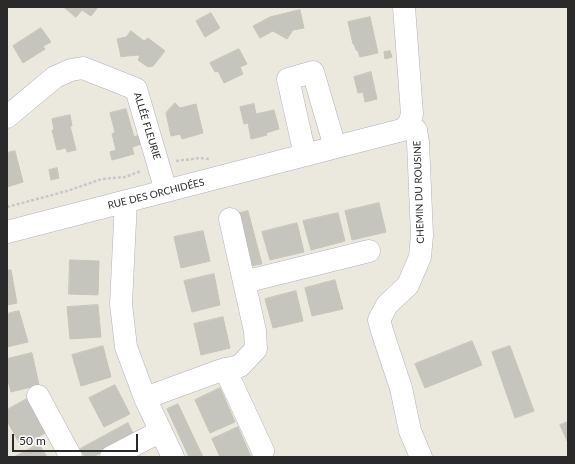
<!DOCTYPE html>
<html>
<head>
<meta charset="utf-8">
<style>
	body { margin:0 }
	#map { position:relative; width:575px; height:464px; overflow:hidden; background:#ebe9de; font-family:Lato,sans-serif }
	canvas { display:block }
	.frame { position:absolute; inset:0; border:8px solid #2a2a2a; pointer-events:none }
	.scale { position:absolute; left:12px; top:434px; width:126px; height:18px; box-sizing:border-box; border:2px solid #2a2a2a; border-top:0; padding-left:5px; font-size:12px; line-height:14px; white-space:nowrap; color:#2a2a2a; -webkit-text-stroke:3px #fff; paint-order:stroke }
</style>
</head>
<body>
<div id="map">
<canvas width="575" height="464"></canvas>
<div class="frame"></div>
<div class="scale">50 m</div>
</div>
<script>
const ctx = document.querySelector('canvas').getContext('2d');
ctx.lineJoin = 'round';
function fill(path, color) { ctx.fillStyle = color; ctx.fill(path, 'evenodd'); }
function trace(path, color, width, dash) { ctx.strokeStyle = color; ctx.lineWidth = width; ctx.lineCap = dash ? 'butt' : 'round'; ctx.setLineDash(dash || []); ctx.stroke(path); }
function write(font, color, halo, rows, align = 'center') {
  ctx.font = font + ' Lato,sans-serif'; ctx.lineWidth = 3; ctx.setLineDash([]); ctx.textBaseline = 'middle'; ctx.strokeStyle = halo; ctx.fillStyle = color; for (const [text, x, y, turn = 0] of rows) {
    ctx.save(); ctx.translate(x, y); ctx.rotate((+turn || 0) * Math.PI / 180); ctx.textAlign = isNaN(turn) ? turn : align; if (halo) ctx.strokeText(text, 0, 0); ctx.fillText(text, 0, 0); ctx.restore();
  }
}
const building = new Path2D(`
	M64 7H98L91 16 82 10 76 17Z
	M300 10 304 28 293 30 287 39 273 31 260 38 253 26 270 17Z
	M211 13 220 28 205 37 196 21Z
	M370 17 378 53 360 57 358 51 356 50 354 44H353L348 22Z
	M41 28 51 42 43 46 45 49 23 63 13 46Z
	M131 31 144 41 148 38 165 51 153 66 148 67 138 60 140 56 138 55 127 56 125 46 119 47 117 39 126 37Z
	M125 46 127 56 121 57 119 47Z
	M239 49 247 64 240 67 243 74 224 83 218 71 215 72 210 63Z
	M390 51 392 57 385 59 384 52Z
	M371 72 377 99 365 102 363 92 358 93 354 77Z
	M175 103 180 108 196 104 203 133 182 139 180 134 171 136 166 113Z
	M254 104 256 114 274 110 279 129 266 133 267 135 251 139 248 123 244 124 240 107Z
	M126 109 134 137 139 135 142 144 132 147 134 154 112 160 110 152 116 150 112 134 115 132 110 113Z
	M70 115 72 126H70L76 150 67 152 66 148 57 150 52 130H54L52 119Z
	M15 151 23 182 7 187V153Z
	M57 168 59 178 51 180 49 170Z
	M379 203 386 232 352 240 345 211Z
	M248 211 262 264 249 266 236 214Z
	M338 213 345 241 311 250 303 221Z
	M297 223 304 252 270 260 262 232Z
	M203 231 210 261 181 268 174 237Z
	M70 260 99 261 98 295 69 294Z
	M7 270H11L17 303 7 305Z
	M214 274 220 305 192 312 184 281Z
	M335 280 343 309 312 316 305 288Z
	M296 291 303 321 273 328 265 299Z
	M98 305 101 337 70 339 67 307Z
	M19 311 28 342 7 347V314Z
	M223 317 230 348 201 355 194 324Z
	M472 341 482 365 425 388 415 364Z
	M103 346 111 377 81 386 72 355Z
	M510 346 534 411 515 418 492 352Z
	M32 353 39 385 11 392 7 377V359Z
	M115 385 130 414 104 427 89 398Z
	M220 388 235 422 210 433 195 400Z
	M32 396 51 430 21 446 7 421V410Z
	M178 404 203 457H189L167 409Z
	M568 422V443L560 425Z
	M128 423 134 435 93 457H85L80 449Z
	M238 427 251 457H220L212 439Z
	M39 444 47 457H14Z`);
fill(building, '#c6c5bd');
trace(building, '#c6c5b7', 1);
const minor = new Path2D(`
	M404 7 412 114 409 124
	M7 117 55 77 71 70 83 68 136 89 166 191
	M409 124 416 130 418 142 422 235 420 257 408 285 387 305 379 320 383 334 401 388 410 431 421 457
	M305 155 288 79 313 72 335 147
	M126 201 121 304 126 347 145 398 173 457
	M7 232 402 130 409 124
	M244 282 369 251
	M225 369 263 451
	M38 396 71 457
	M145 398 219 371 240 366 256 349 255 331 230 219
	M111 457 161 431`);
trace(minor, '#b2b1bc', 23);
trace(new Path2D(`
	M176 161 200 158 209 159
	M7 207 67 191 102 179 125 177 141 171`), '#c8c8c8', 2.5, [3, 2]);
trace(minor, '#fff', 22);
write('10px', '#2a2a2a', '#fff', [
	["ALLÉE FLEURIE",147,126,73],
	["CHEMIN DU ROUSINE",419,192,-92],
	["RUE DES ORCHIDÉES",156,194,-14]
]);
</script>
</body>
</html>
